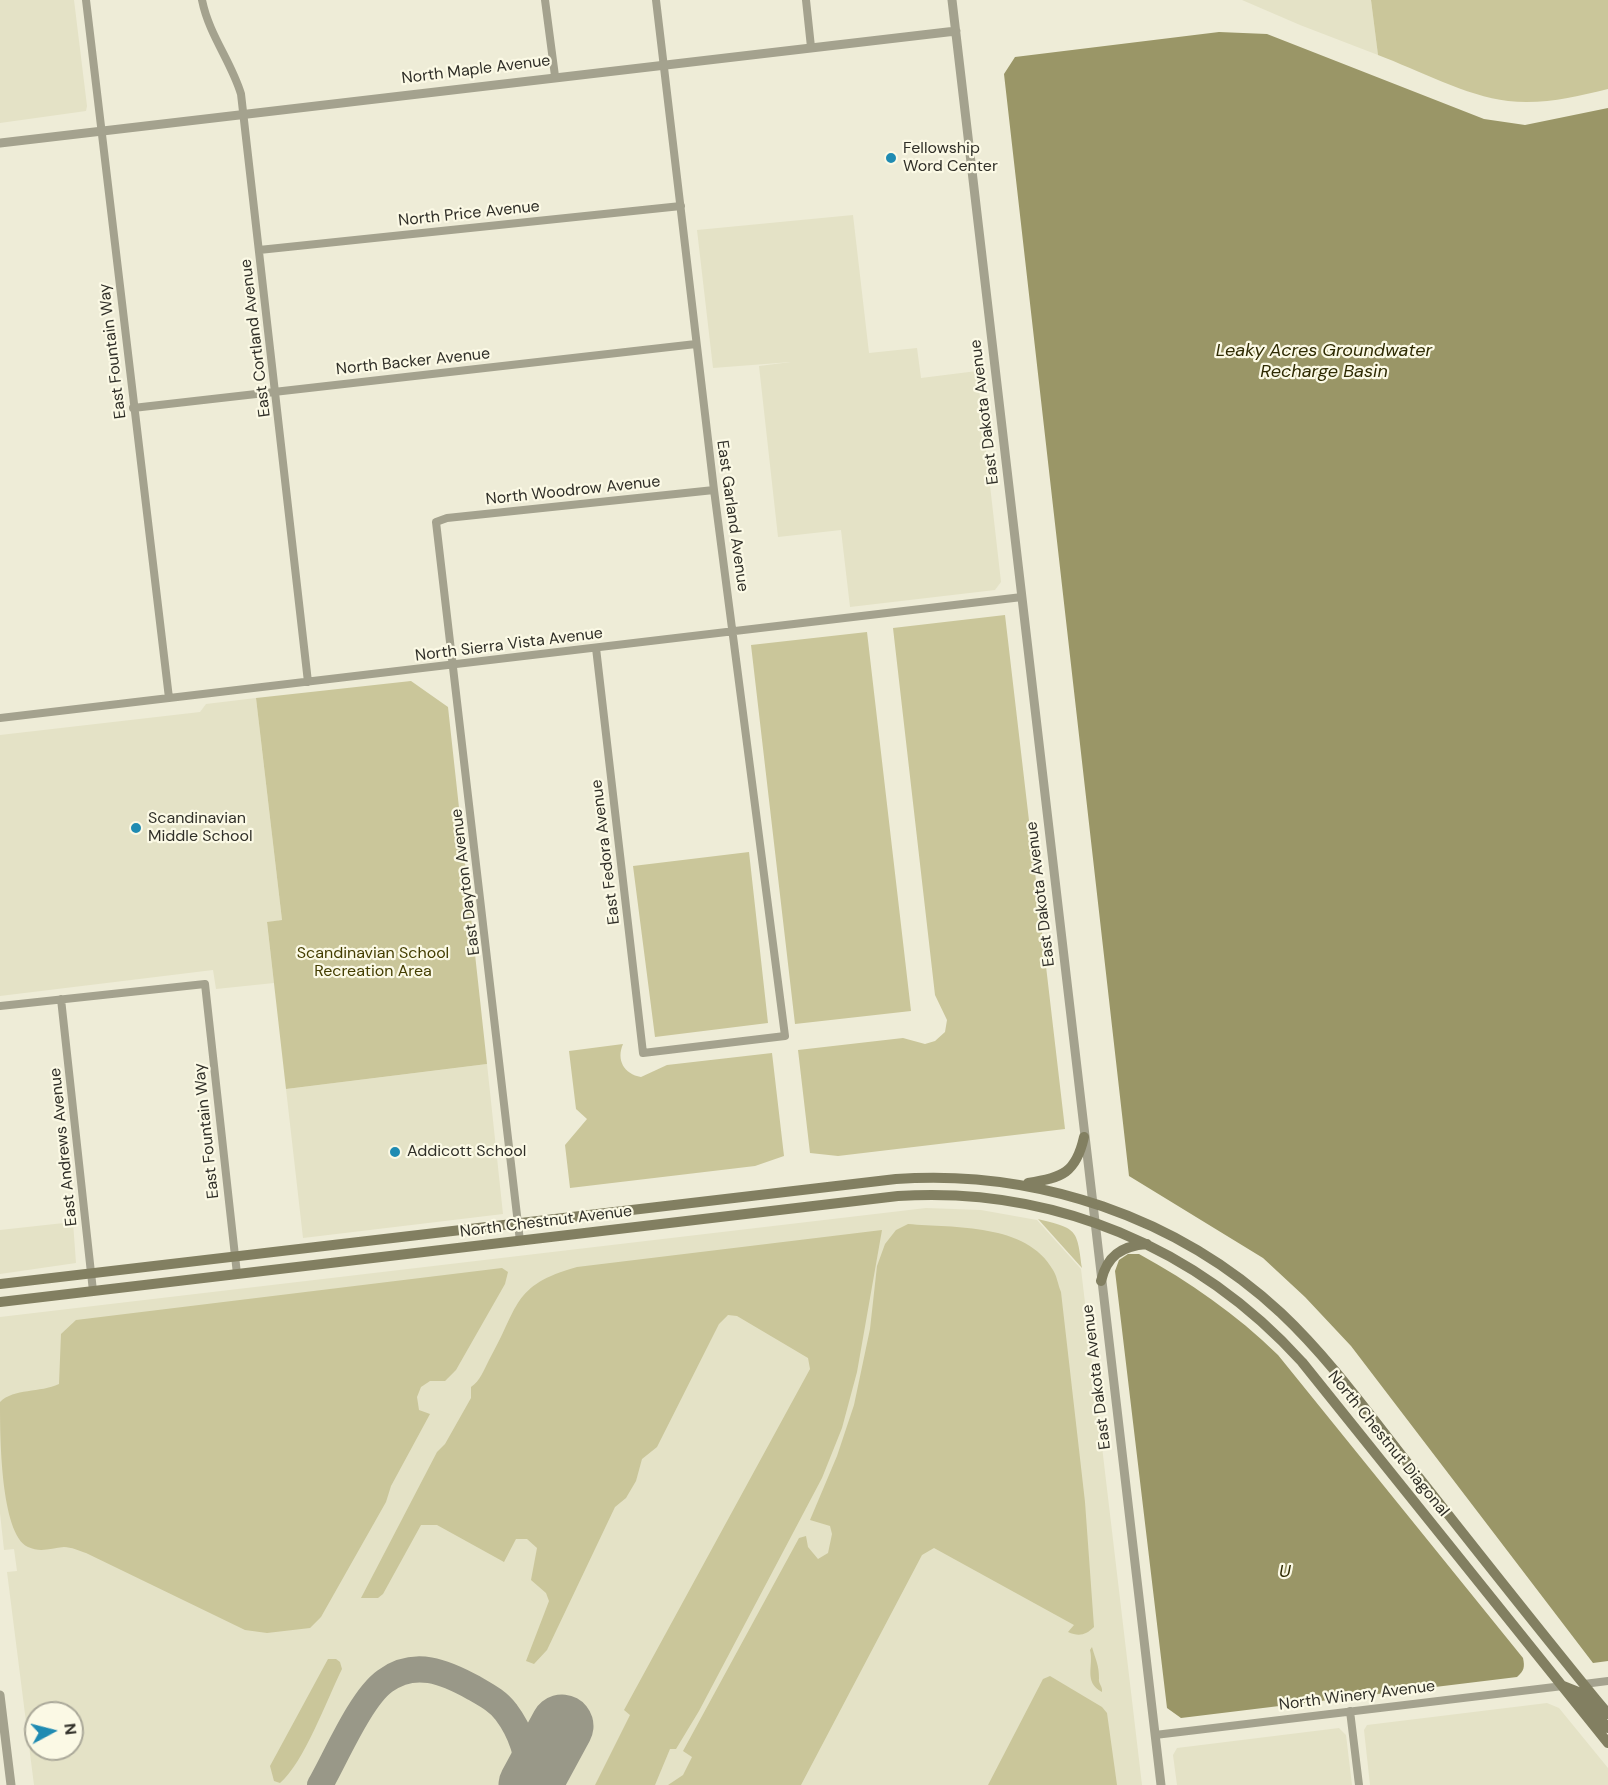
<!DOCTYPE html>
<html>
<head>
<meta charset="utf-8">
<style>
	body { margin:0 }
	#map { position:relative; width:1608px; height:1785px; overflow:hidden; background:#eeecd7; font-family:"DM Sans",sans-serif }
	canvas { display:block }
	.north { position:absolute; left:24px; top:1701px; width:60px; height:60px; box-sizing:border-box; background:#fbf9e5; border:2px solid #aaa899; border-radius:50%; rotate:83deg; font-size:16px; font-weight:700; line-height:24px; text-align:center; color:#302f28 }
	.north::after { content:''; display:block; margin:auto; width:21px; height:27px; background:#1f8bb2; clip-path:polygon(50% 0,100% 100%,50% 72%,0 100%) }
</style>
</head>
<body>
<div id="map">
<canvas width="1608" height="1785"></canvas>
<div class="north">N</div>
</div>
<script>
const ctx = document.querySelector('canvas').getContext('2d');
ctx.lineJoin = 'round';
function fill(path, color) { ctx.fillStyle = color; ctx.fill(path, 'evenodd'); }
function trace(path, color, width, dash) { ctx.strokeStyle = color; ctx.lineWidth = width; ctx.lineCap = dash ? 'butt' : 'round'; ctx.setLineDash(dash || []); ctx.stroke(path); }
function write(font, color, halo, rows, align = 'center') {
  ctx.font = font + ' "DM Sans",sans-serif'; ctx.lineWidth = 4.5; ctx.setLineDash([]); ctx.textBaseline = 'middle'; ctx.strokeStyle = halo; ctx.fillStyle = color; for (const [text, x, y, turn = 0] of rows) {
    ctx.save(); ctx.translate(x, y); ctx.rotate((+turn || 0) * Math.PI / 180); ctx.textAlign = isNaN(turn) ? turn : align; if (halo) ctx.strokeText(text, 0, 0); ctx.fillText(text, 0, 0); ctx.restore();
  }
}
fill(new Path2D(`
	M0 0H74L87 106 86 111 0 123Z
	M1242 0H1371L1378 55 1300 25Z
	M853 215 869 353 917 348 921 378 977 371 1001 582 995 590 850 607 841 530 778 537 759 366 791 362 713 368 697 230Z
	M256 698 282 920 267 923 274 983 216 989 213 970 0 996V735L200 712 206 704Z
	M487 1064 503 1214 303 1238 286 1089Z
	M926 1208 981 1210 1037 1220 1081 1269 1142 1785H34L7 1572 17 1571 14 1549 4 1550 0 1513V1317ZM36 1713H72V1749H36Z
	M73 1222 76 1263 0 1274V1230Z
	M1547 1703 1559 1708 1608 1768V1785H1370L1364 1730 1367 1725Z
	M1339 1728 1346 1735 1352 1785H1177L1173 1755 1177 1748Z`), '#e4e2c6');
fill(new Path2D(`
	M1371 0H1608V89C1575 97 1542 105 1508 101 1466 96 1418 70 1378 55Z
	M1005 615 1065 1129 838 1156 810 1153 798 1050 903 1038 925 1044 935 1041 945 1032 947 1020 935 995 893 628Z
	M867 632 911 1011 795 1024 751 645Z
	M411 681 448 707 487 1064 286 1089 267 922 282 920 256 698Z
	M749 852 768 1023 655 1037 633 866Z
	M623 1044C616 1060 624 1074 641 1077L667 1065 772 1053 784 1156 755 1166 570 1188 565 1145 587 1119 576 1109 569 1051Z
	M1038 1219C1077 1229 1077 1228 1082 1268Z
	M908 1224C954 1228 1027 1223 1053 1270 1057 1276 1058 1285 1061 1292L1085 1502 1094 1627C1086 1635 1079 1637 1068 1632L1074 1625 934 1548 922 1555 801 1785H668L683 1775 692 1757 683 1751 799 1538 806 1536 808 1547 818 1559 828 1553 832 1534 830 1526 810 1520 837 1456 854 1405 870 1329 877 1266 885 1244 896 1230Z
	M882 1230 857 1372 842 1428 822 1478 699 1711 676 1749H670L655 1785H595L630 1715 624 1710 810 1369 808 1358 737 1316 728 1315 719 1324 657 1447 642 1459 636 1481 626 1498 615 1507 547 1650 534 1664 526 1661 549 1601 546 1593 531 1580 537 1548 527 1539H516L504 1562 437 1525H421L383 1594 378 1598H361L437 1452 445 1444 471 1398V1387C480 1381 484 1370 489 1360 519 1308 511 1285 577 1267Z
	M502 1268 508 1272 505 1284 456 1370 445 1381H430L421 1387 417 1397 419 1410 430 1414 391 1486 386 1502 321 1617 310 1628 267 1633 245 1630 86 1553C80 1551 71 1547 64 1547 51 1548 41 1553 28 1547 0 1534 0 1432 0 1402 14 1388 40 1393 59 1384L61 1334 76 1320Z
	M1092 1647C1096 1661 1099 1665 1099 1678 1098 1684 1103 1686 1102 1692 1083 1682 1094 1666 1090 1650Z
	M328 1659H336L340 1662 342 1669C327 1699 304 1763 280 1783L274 1781 270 1766Z
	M1050 1676 1102 1707 1107 1713 1117 1785H988L1043 1679Z`), '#cac69a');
fill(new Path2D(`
	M1219 32 1267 34 1484 119 1525 125 1608 108V1661L1593 1663 1351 1346 1305 1297 1263 1258 1129 1176 1004 74 1015 57Z
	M1128 1254H1139C1190 1282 1236 1314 1278 1355L1523 1658C1525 1667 1524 1671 1517 1677L1181 1718 1167 1708 1115 1271 1119 1260Z`), '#9a9667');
trace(new Path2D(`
	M320 1785C336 1757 361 1698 385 1681 415 1659 445 1672 474 1688 486 1695 498 1701 506 1712 522 1733 529 1759 530 1785`), '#999888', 26);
trace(new Path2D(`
	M530 1785 562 1726`), '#999888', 63);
trace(new Path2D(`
	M86 0 169 698
	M202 0C209 35 231 61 241 94L308 682
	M545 0 555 76
	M806 0 811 47
	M259 250 681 206
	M133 408 696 344
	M596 648 643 1053 785 1036 714 490 656 0
	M0 718 1022 597
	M61 999 93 1291
	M0 1006 205 984 237 1274
	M520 1241 436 522 447 518 714 490
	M1584 1684 1608 1681
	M1350 1711 1359 1785
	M1155 1735 1563 1686`), '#a4a28e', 8);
trace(new Path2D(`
	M952 0 1161 1785
	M0 143 956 31
	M0 1695 11 1785`), '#a4a28e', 9);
trace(new Path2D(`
	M1028 1183C1062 1178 1076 1173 1084 1137
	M1101 1281C1107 1256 1121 1246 1147 1244
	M0 1284 896 1179C1036 1169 1178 1217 1281 1313 1332 1361 1373 1420 1417 1475 1480 1555 1543 1635 1608 1714
	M0 1302 898 1196C1053 1186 1198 1247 1302 1362L1608 1743
	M1563 1686 1578 1692 1608 1728`), '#827f61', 10);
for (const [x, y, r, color] of [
	[891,158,6,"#1f8bb2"],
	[136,828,6,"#1f8bb2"],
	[395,1152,6,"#1f8bb2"]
]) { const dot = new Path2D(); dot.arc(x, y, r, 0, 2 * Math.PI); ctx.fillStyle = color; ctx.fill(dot); trace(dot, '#fbf9e5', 2); }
write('16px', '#302f28', '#fbf9e5', [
	["North Maple Avenue",476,70,-7],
	["North Price Avenue",469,214,-6],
	["East Cortland Avenue",256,338,-97],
	["East Fountain Way",113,351,-97],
	["North Backer Avenue",413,362,-6],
	["East Dakota Avenue",985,412,-97],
	["North Woodrow Avenue",573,491,-6],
	["East Garland Avenue",732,516,82],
	["North Sierra Vista Avenue",509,645,-7],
	["East Fedora Avenue",606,852,-97],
	["East Dayton Avenue",466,882,-97],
	["East Dakota Avenue",1041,894,-97],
	["East Fountain Way",207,1131,-96],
	["East Andrews Avenue",64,1147,-96],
	["North Chestnut Avenue",546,1222,-7],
	["East Dakota Avenue",1097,1377,-97],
	["North Chestnut Diagonal",1388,1444,51],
	["North Winery Avenue",1357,1696,-7]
]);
write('16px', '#302f28', '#fbf9e5', [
	["Fellowship",903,149],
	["Word Center",903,167],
	["Scandinavian",148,819],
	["Middle School",148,837],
	["Addicott School",407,1152]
], 'left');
write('16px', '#433d00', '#fbf9e5', [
	["Scandinavian School",373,954],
	["Recreation Area",373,972]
]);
write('italic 18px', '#2f2b03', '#fbf9e5', [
	["Leaky Acres Groundwater",1324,351],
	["Recharge Basin",1324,372],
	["U",1285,1572]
]);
</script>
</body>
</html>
